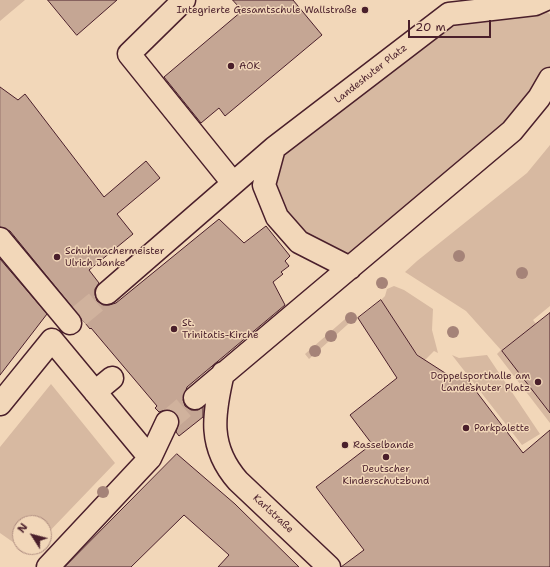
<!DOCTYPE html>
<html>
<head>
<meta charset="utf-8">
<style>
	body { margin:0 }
	#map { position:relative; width:550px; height:567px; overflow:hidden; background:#f2d7b9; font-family:"Shantell Sans",sans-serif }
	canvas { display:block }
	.north { position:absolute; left:12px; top:515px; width:40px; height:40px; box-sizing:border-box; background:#f2d7b9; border:1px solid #af8d80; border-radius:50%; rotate:306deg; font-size:11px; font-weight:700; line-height:16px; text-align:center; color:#4a1f2b }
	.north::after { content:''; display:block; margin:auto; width:14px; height:18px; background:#4a1f2b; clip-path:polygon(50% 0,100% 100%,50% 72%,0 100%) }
	.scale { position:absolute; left:408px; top:20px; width:83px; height:18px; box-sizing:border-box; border:2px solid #4a1f2b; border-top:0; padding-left:5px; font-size:12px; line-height:14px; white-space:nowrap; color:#4a1f2b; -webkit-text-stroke:3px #f2d7b9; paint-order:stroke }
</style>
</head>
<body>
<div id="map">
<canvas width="550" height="567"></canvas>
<div class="north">N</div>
<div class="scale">20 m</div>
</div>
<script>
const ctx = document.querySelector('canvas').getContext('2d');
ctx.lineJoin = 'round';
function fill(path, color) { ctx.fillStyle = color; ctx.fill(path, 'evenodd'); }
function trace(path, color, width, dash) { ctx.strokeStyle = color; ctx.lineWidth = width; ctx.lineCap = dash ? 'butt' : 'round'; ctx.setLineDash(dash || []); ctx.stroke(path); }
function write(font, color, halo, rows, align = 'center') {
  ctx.font = font + ' "Shantell Sans",sans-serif'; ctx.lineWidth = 3; ctx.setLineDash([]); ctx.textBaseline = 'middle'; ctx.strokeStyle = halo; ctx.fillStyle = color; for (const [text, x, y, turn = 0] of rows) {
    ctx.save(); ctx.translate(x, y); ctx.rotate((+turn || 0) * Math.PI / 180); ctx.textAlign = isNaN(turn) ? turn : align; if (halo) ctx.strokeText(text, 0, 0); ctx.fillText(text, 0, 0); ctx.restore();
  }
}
fill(new Path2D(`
	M0 0H25L0 21Z
	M535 4 550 14V79L539 98 350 268 299 242 264 185 274 148 449 14Z
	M550 145V306L533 320 536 324 502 351 550 413V423L497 354 501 350 466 311 405 272 417 261 527 173Z
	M394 286 404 290 433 309 432 330 438 353 434 351 424 361 411 347 381 300 385 296 387 289Z
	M352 313 356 317 309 359 305 354Z
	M452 355 459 358 487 355 540 434 522 445Z
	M51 384 115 463 44 537V523H20V547L0 533V447Z`), '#d7b9a1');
const building = new Path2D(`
	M48 0H117L77 35Z
	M233 0H293L322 35 225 116 219 108 201 123 164 77 242 11Z
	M0 87 18 100 25 94 104 197 146 161 160 178 117 214 133 234 89 270 99 283 95 289V295L97 301 103 305H109L116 303 219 219 244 243 266 226 290 256 285 261 289 266 281 272 283 274 273 282 285 305 187 387 183 400 185 406 191 410H198L203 407V417L179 436 176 432 179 421 177 415 173 411 166 410 159 412 155 408 157 406 91 328 90 329 10 231 0 227Z
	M0 259 47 314 0 375Z
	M381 300 417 355 456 380 463 374 523 453 550 430V567H341L364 550 316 487 372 444 350 415 397 378 358 318Z
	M550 313V413L502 351Z
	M177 454 235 504 299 567H218L229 555 184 515 131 567H65Z`);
fill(building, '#c5a694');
trace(building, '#4a1f2b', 1);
trace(new Path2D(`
	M79 316 107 293
	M167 422 195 398`), '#d0b29d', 22, [22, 11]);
const minor = new Path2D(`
	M184 0 129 54 233 183
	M0 239 70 323
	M350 268 299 242 277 217 264 185 274 148 449 14 535 4 544 0
	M107 293 274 148
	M223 373C213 415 208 447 238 481L329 567
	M95 392 112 378
	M195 398 512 131 539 98 550 79
	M0 404 52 340 150 458 48 567
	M150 458 167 422`);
trace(minor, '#4a1f2b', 25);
trace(minor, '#f2d7b9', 22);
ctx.fillStyle = '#a58378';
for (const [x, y] of [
	[459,256],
	[522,273],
	[382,283],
	[351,318],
	[453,332],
	[331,336],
	[315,351],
	[103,492]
]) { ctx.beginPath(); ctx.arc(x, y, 6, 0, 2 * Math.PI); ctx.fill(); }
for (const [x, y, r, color] of [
	[365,10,4,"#4a1f2b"],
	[231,66,4,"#4a1f2b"],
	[57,257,4,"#4a1f2b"],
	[174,329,4,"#4a1f2b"],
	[538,382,4,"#4a1f2b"],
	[466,428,4,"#4a1f2b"],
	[345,445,4,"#4a1f2b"],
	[386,457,4,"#4a1f2b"]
]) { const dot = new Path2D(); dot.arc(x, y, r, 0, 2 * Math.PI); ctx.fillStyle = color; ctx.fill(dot); trace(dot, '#f2d7b9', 1.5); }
write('10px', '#4a1f2b', '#f2d7b9', [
	["Integrierte Gesamtschule Wallstraße",357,10,"right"],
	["AOK",239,66],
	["Schuhmachermeister",65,251],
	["Ulrich Janke",65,263],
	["St.",182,323],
	["Trinitatis-Kirche",182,335],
	["Doppelsporthalle am",530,376,"right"],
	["Landeshuter Platz",530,388,"right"],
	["Parkpalette",474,428],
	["Rasselbande",353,445],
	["Deutscher",386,469,"center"],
	["Kinderschutzbund",386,481,"center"]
], 'left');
write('10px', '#4a1f2b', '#f2d7b9', [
	["Landeshuter Platz",371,74,-38],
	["Karlstraße",273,514,43]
]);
</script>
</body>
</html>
